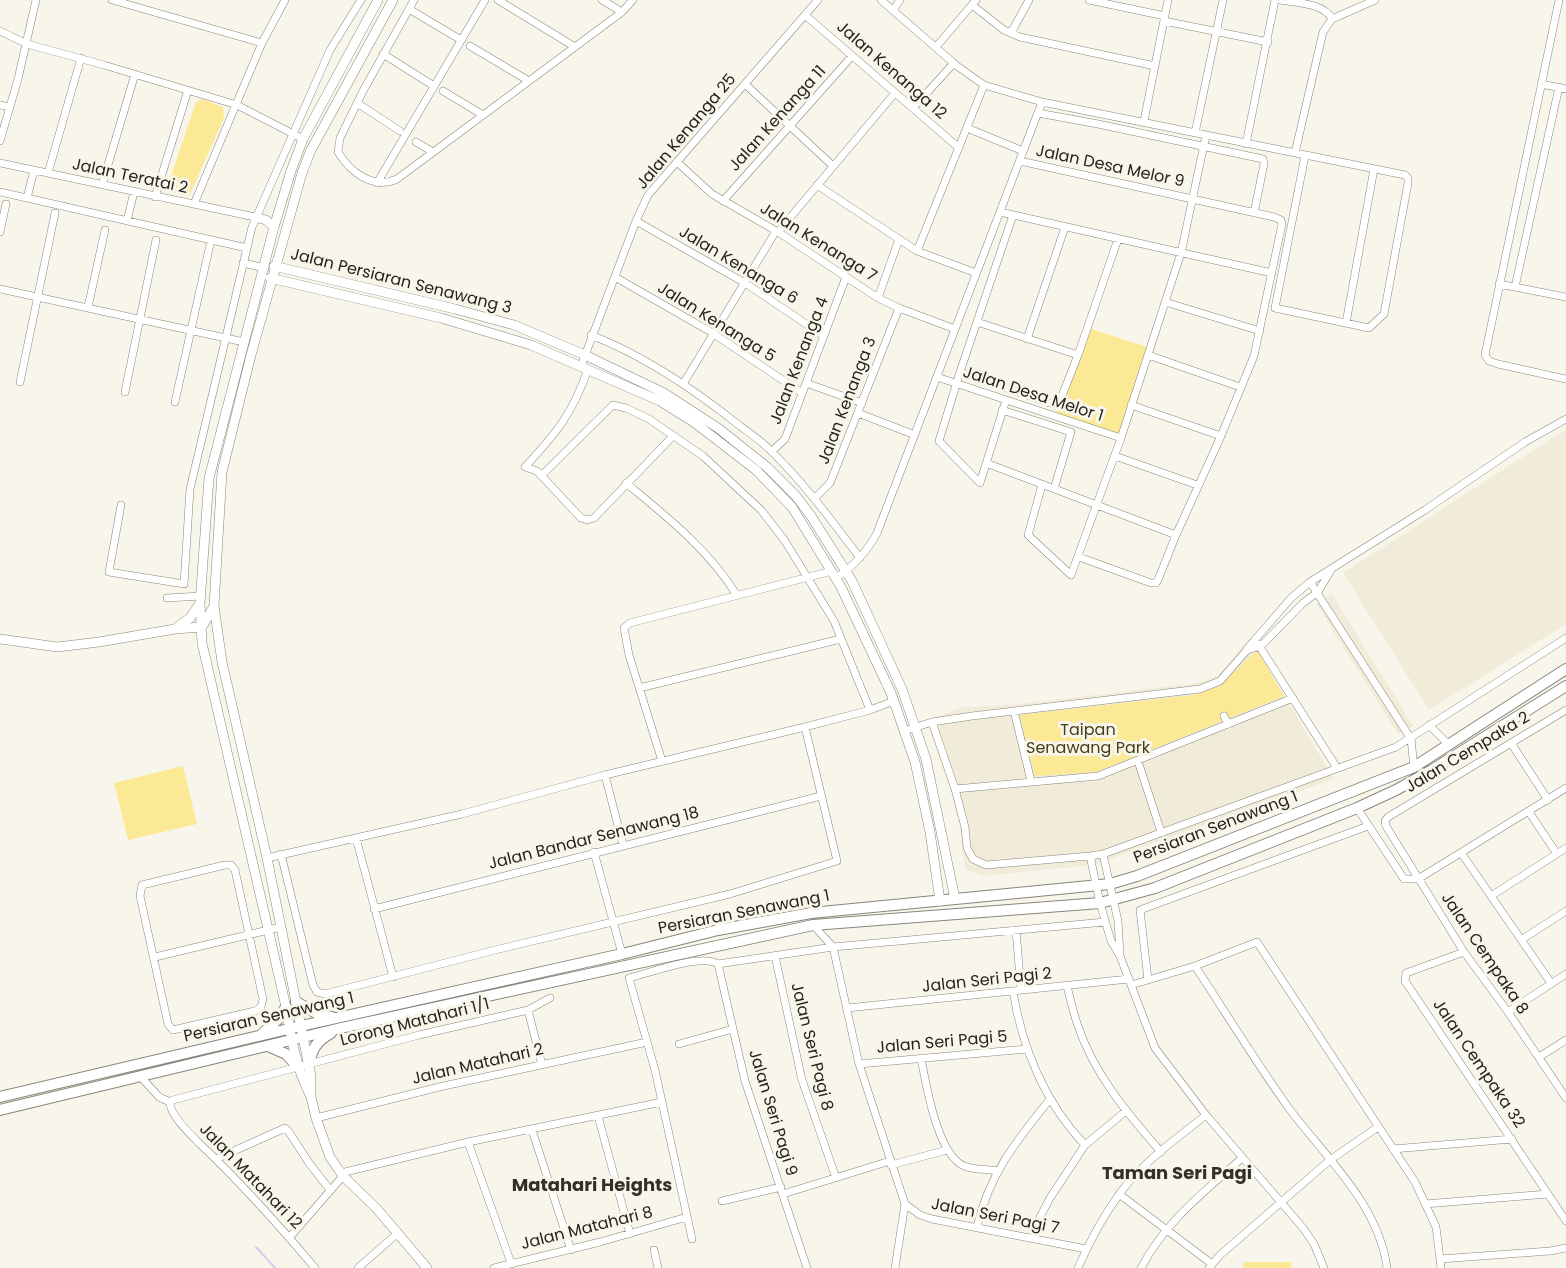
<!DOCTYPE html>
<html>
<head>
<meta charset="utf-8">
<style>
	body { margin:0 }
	canvas { display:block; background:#f8f6ea }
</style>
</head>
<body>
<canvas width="1566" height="1268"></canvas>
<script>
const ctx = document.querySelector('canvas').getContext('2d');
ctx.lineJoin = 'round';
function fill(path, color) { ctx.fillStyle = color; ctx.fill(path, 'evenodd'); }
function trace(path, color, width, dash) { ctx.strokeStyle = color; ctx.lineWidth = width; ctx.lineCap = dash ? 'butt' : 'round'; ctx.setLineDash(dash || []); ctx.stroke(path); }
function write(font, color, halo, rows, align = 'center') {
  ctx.font = font + ' Poppins,sans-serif'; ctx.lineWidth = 6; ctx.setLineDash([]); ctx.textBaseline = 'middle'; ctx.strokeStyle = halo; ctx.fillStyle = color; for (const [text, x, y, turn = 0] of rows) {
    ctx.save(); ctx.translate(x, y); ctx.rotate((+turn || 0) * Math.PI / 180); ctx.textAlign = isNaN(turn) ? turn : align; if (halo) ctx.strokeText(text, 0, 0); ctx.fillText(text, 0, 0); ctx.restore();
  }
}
fill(new Path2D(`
	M1566 429V624L1429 710 1343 573Z
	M1332 594 1413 726 1398 734 1316 604Z
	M1250 638 1334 779 1093 865 982 876 965 869 960 829 951 791 926 720 964 707 1010 705 1198 683 1218 676Z`), '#f0ecd9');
fill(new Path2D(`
	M202 99 223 107 224 118 189 196 166 191 196 102Z
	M1088 328 1147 347 1119 436 1055 415Z
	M1257 650 1284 696 1096 772 1035 776 1020 715 1194 695 1220 686Z
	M183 766 197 824 128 840 114 783Z
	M1244 1262H1292L1291 1268H1243Z`), '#fbe995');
trace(new Path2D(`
	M256 1247 275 1268`), '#dfc5f4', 2);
const street = new Path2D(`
	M112 0 262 43
	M414 0 363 91 340 138 338 152C350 172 373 190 397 179L622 12 633 0
	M498 0 575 47
	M602 0 622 12
	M881 0 957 66 984 85 1042 102 1405 175 1408 178V183L1384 314 1369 328 1275 308 1305 156
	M1089 0 1165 16
	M1280 0C1297 3 1324 3 1332 19
	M1559 0 1485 355 1489 361 1498 364 1566 379
	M972 5 1004 30 1020 37 1155 66
	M409 9 461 40
	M893 10 900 0
	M805 15 959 148
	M1164 21 1268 42
	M0 31 27 44 104 65 237 105 303 139
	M1011 33 1029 0
	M470 46 529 81
	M936 47 976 0
	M383 54 434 86
	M745 84 833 166
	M1541 84 1566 89
	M443 91 483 115
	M357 103 400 131
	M0 105 10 107
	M913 108 954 63
	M1038 113 1098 124 1263 159 1264 164 1254 213
	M1144 121 1168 0
	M967 128 1023 151
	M1195 133 1223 0
	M0 141 18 79 36 0
	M416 142 433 152
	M1246 144 1275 0
	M1295 153 1323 32 1332 19 1375 0
	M1020 161 1274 217 1281 220 1282 224 1254 356 1221 436 1176 535 1158 580 1156 583H1151L1079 557
	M677 162 712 194 778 232 878 298 899 308 955 329
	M0 163 255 217
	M48 173 81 58
	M377 183 485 0
	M102 185 135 74
	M817 185 917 251 976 273
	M0 192 247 248
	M155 197 188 90
	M27 198 34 170
	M723 201 852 56
	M194 204 262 43 285 0
	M1000 212 1272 273
	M127 221 134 192
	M636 221 745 283 824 336
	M0 232 6 204
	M778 232 895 93
	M917 251 984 85
	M243 263 265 268
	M615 277 711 332 802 393
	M1499 284 1566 297
	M1515 287 1559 87
	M0 289 244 342
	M878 298 899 239
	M1165 302 1260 331
	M88 307 105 230
	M977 322 1078 355
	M1346 323 1374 169
	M591 335C645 356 695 390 740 426 751 434 763 442 772 452 805 484 832 521 860 558
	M1027 339 1065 227
	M1148 355 1240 387
	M581 366 636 221 648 195 818 0
	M588 369C572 415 557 432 525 467L537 471 581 518 587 520 594 518 673 436
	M960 372 1058 406 1078 355 1118 239
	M937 377 1121 438
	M20 382 55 213
	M806 383 862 403
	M683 384 776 231
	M125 392 156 240
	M1006 400 980 483 939 441 960 372 1013 215
	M175 402 211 240
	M1131 405 1221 436
	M1002 410 1071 432 1054 489
	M858 413 915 435
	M772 451 785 439 846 277
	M1115 456 1197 485
	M986 463 1176 535
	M541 476 613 405 626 408 649 419 703 456 761 510 785 541 834 621 870 710
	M626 483C667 517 708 549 736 594
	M1042 485 1028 535 1071 575 1121 438 1181 253 1206 135
	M815 498 830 483 899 308
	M121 505 109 572 184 584 190 489 252 227 330 50 361 0
	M836 578C854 566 867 552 877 533L1042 102
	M1310 582 1411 739 1414 767
	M167 598 201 596
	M1258 644 1337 768
	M1247 649 1291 598 1310 582 1425 510 1525 442 1566 419
	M639 688 841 639
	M1566 710 1388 817 1385 821 1386 826 1464 952 1508 1012 1566 1098
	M1014 711 1031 781
	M1224 716 1228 724
	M932 722 955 789 965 827 967 848 973 859 986 865 1090 856 1103 854 1396 747 1566 638
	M1429 725 1449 745
	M904 731 932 722 972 716 1200 689 1220 681 1247 650 1261 646 1303 603 1318 592 1331 570
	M1511 743 1548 800
	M662 761 629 655 624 628 630 623 832 571
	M1138 761 1161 832
	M605 775 623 845
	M955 789 1098 776 1293 698
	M1357 808 1404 879H1418L1566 788
	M1529 812 1557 854
	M356 838 393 977
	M594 852 622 954
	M281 854 313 985 317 992 325 994 495 950 730 894 837 861 805 727
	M1103 854 1118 921 1120 956
	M1462 854 1551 983
	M1090 856 1100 903 1111 941 1120 956 1155 1048 1206 1115 1303 1228 1314 1244 1324 1268
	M267 858 462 814 605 775 805 727 870 710 894 701
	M225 865H231L235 870 263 999 261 1007 255 1011 173 1030 168 1024 140 896 142 885Z
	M1491 896 1566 848
	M374 909 821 796
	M813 925 833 947 859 1064 905 1204 920 1215 932 1219 1086 1249
	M1016 930 1021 990
	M1521 940 1566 911
	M1464 952 1406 973 1405 981 1566 1221
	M775 956 802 1080 836 1178
	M155 957 281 927
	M718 964 745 1081 807 1268
	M1195 966C1226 1013 1255 1061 1288 1107 1324 1156 1379 1204 1387 1268
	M1148 980 1140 910 1368 826
	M1131 985 1195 966 1257 942 1415 1182 1436 1227 1441 1268
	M1067 986C1070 998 1073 1011 1077 1023 1093 1073 1127 1113 1161 1152
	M1013 991C1022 1048 1045 1103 1085 1145
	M847 1008 1129 979
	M528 1010 542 1065
	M1508 1012 1566 974
	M679 1044 733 1029
	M1539 1057 1566 1040
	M921 1058C926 1084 937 1154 964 1166 973 1170 987 1169 997 1171
	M859 1064 1027 1049
	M140 1076 159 1097 170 1102
	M170 1102 173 1100 419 1035 528 1010 550 998
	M170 1102C169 1114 190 1134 199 1143 240 1182 278 1224 315 1268
	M598 1116 630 1234
	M316 1118 439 1087 647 1042
	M532 1130 571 1250
	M468 1142 511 1263
	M1393 1149 1512 1139
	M216 1159 285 1128 289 1132 309 1163 330 1190
	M891 1165 947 1150
	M341 1173 468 1142 662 1102
	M783 1194 890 1161
	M1119 1194 1212 1264
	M722 1201 781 1187
	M1425 1204 1548 1194
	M977 1227C989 1174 1017 1140 1050 1099
	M1034 1237 1039 1219 1050 1198 1085 1145 1126 1111
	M289 1238 343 1176
	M692 1239 655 1070 629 978C649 973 702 953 718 964L833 947 1105 922
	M654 1250 658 1268
	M1440 1259 1550 1251 1566 1248
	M358 1268 398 1233
	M494 1268 600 1242 687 1217
	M895 1268 905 1204
	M1078 1268C1089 1243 1102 1218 1118 1196 1140 1164 1176 1139 1206 1115
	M1141 1268C1165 1222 1204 1192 1242 1158
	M1209 1268 1220 1255 1330 1160 1378 1127`);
const secondary = new Path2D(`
	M393 0 311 150 302 173 251 355 222 472 214 606 222 662 267 858 296 1002 311 1077V1097L316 1118 330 1157 343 1176 377 1209 427 1268
	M255 217 266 220 274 227
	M274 266 455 309 514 325 585 355 664 393 718 428 767 467 796 496 811 516 852 581 902 689 926 759 955 899
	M270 278 441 318 531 345 660 401 695 423 756 470 792 507 841 587 891 693 915 762 930 832 940 901
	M177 627 190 618 200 603
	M0 639 57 647 99 642 175 629 202 627 214 606
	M310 1095C296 1067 291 1038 286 1007L202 643 200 603 209 478 274 227 291 171 303 139 378 0`);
const primary = new Path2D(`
	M296 1002 320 1015 332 1017
	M262 1034 279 1018 286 1007
	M268 1046 286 1054 298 1067
	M309 1064C312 1048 317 1041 331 1033
	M0 1097 301 1026 622 954 718 930 811 913 1110 884 1137 876 1414 767 1566 669
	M0 1110 341 1028 813 925 1100 903 1155 888 1357 808 1396 790 1432 770 1566 686`);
trace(street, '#88867b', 8);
trace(secondary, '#88867b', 10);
trace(primary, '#88867b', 12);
trace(street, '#fff', 7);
trace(secondary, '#fff', 9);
trace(primary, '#fff', 10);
write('16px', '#24231f', '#f8f6ea', [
	["Jalan Kenanga 12",891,71,41],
	["Jalan Kenanga 11",778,119,-48],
	["Jalan Kenanga 25",687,132,-50],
	["Jalan Desa Melor 9",1110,167,12],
	["Jalan Teratai 2",130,177,12],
	["Jalan Kenanga 7",818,243,32],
	["Jalan Kenanga 6",738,266,31],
	["Jalan Persiaran Senawang 3",401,282,14],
	["Jalan Kenanga 5",716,323,32],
	["Jalan Kenanga 4",800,361,-69],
	["Jalan Desa Melor 1",1033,395,18],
	["Jalan Kenanga 3",848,401,-69],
	["Jalan Cempaka 2",1468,753,-31],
	["Persiaran Senawang 1",1216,828,-21],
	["Jalan Bandar Senawang 18",594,839,-14],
	["Persiaran Senawang 1",744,913,-11],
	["Jalan Cempaka 8",1484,954,56],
	["Jalan Seri Pagi 2",987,981,-6],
	["Persiaran Senawang 1",269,1018,-13],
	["Lorong Matahari 1/1",415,1023,-14],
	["Jalan Seri Pagi 5",942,1043,-5],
	["Jalan Seri Pagi 8",811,1047,76],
	["Jalan Cempaka 32",1478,1064,56],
	["Jalan Matahari 2",478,1065,-13],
	["Jalan Seri Pagi 9",772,1113,73],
	["Jalan Matahari 12",250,1177,46],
	["Jalan Seri Pagi 7",995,1217,11],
	["Jalan Matahari 8",587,1229,-14]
]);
write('16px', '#453d15', '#f8f6ea', [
	["Taipan",1088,731],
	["Senawang Park",1088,749]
]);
write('bold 18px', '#323128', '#f8f6ea', [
	["Taman Seri Pagi",1177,1174],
	["Matahari Heights",592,1186]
]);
</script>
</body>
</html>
